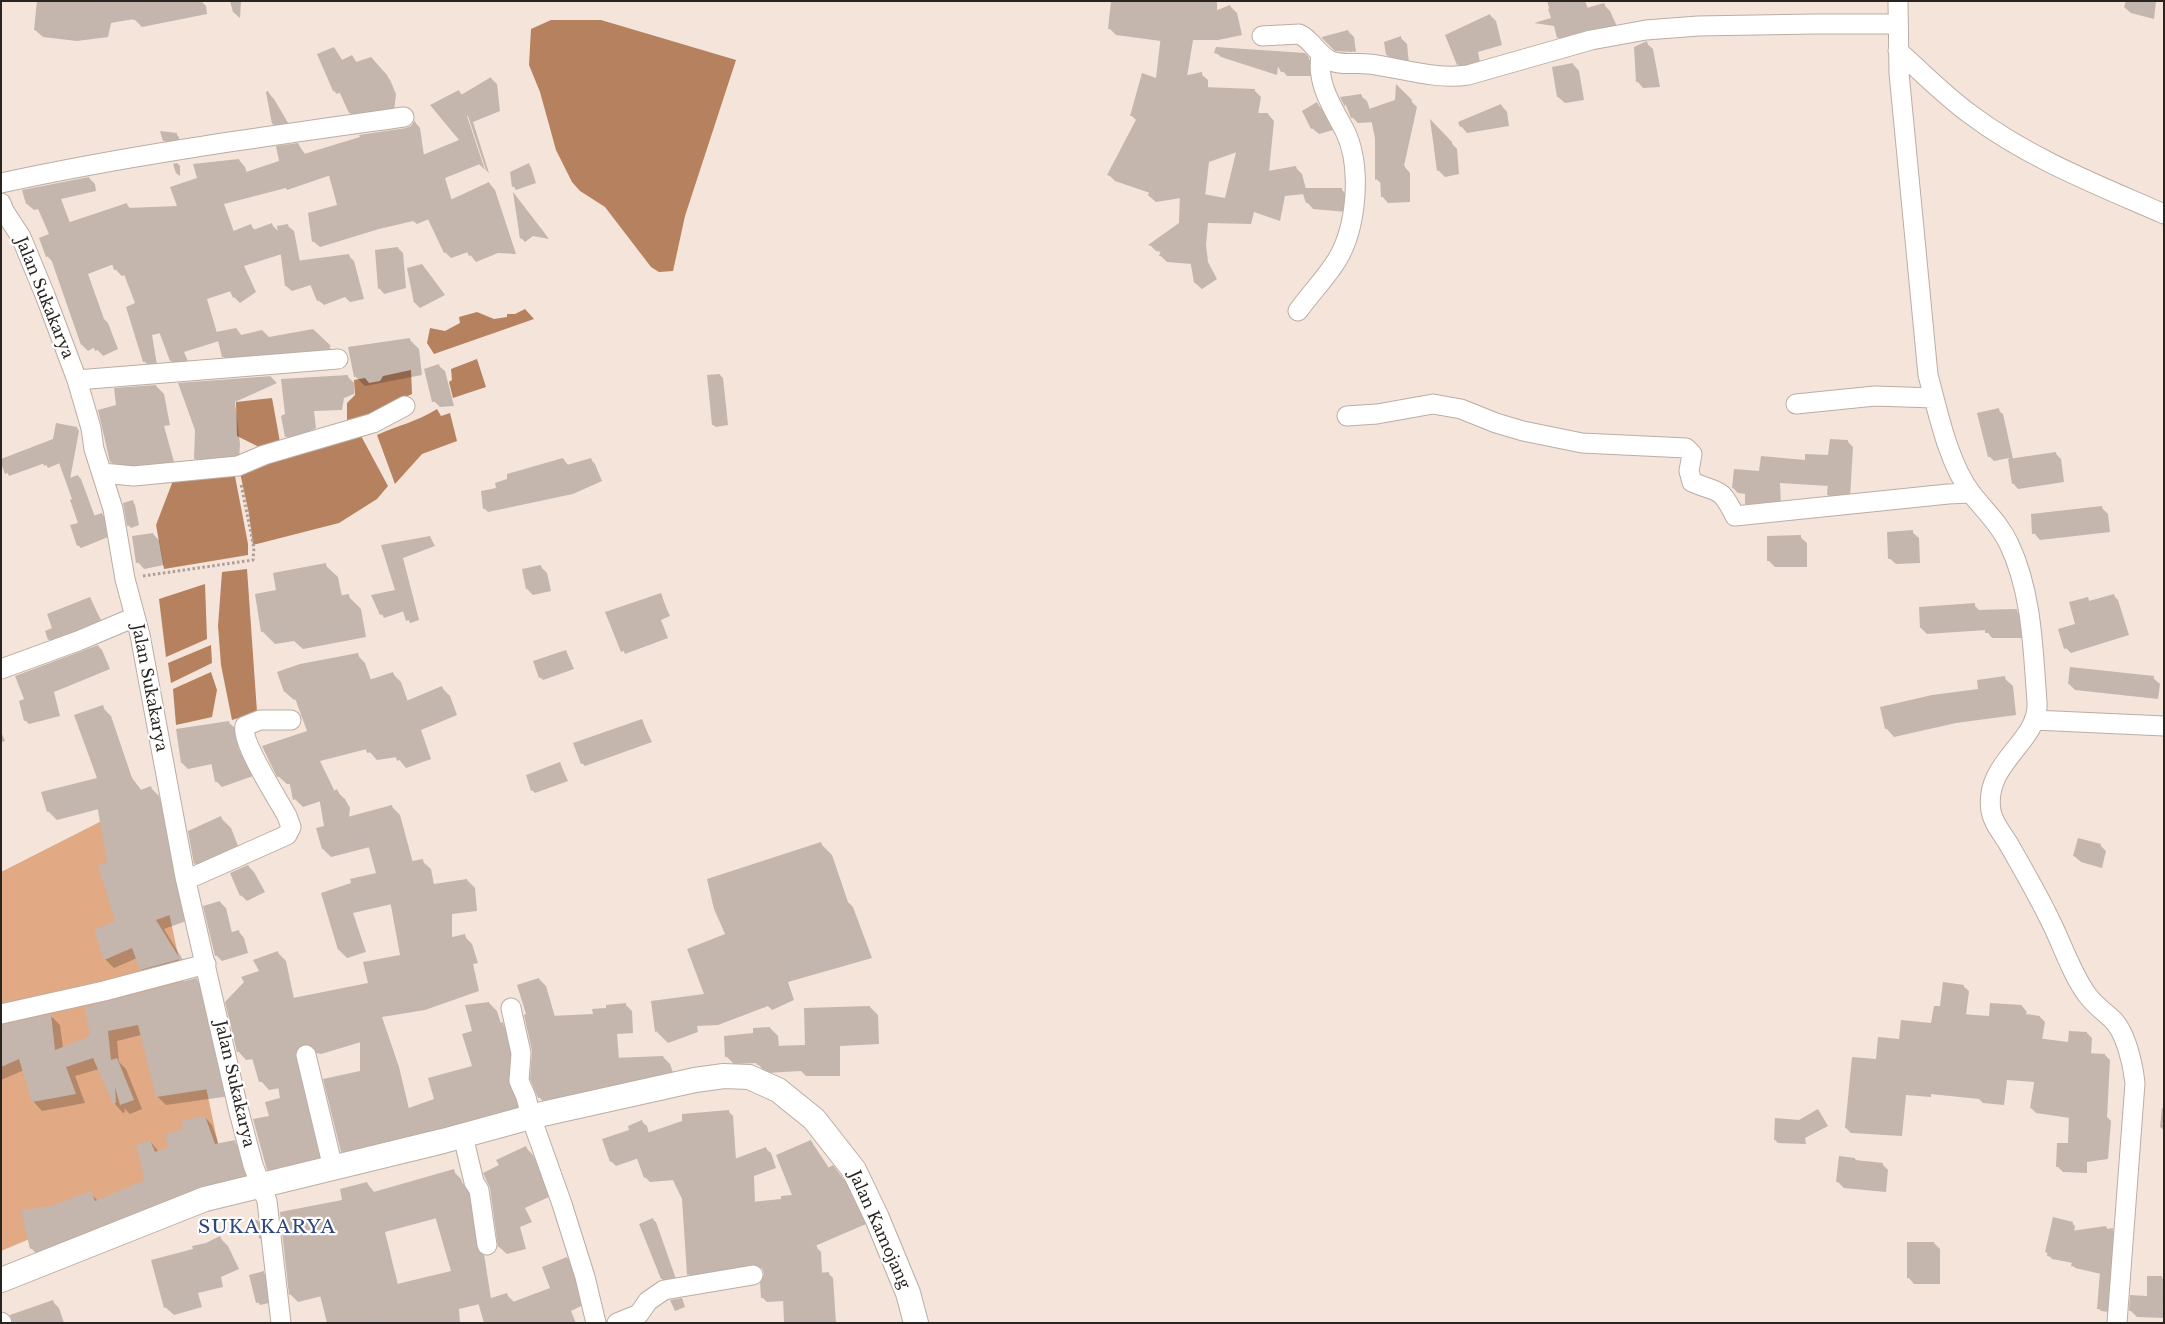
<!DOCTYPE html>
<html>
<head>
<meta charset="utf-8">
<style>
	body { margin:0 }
	#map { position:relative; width:2165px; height:1324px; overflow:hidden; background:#f4e4da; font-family:"Libre Baskerville",serif }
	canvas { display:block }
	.frame { position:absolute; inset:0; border:2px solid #2a2421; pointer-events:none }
</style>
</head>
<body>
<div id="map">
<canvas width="2165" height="1324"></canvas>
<div class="frame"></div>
</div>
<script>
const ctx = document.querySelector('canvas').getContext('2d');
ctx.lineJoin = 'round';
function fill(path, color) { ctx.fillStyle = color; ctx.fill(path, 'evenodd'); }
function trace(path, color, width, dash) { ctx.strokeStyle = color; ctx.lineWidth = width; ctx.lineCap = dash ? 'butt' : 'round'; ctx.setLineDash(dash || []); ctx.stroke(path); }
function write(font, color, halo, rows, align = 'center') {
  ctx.font = font + ' "Libre Baskerville",serif'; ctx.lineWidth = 4.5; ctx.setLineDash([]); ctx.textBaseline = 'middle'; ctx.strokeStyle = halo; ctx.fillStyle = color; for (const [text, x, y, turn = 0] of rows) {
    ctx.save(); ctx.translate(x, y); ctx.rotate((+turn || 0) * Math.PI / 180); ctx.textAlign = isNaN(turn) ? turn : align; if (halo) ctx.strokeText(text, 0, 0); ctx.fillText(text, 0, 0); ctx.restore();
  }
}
fill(new Path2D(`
	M145 799 221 1158 1 1251V872Z`), '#e1a984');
fill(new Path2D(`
	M551 20H601L736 60 685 216 673 271 659 272 651 267 605 207 580 191 572 182 556 150 540 92 529 65 531 29Z
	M525 309 534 319 434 354 427 343 430 328 445 331 460 323 459 317 477 312 494 319 507 317V314H515Z
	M477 359 486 387 453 398 449 382 452 380 451 369Z
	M411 370 412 394 381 408 371 420 347 425V403L355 395 354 380 365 378 369 383 380 381 383 376Z
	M272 398 280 442 259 447 237 436 236 402Z
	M437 409 441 416 450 413 457 441 422 454 395 484 377 435C399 425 416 422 437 409Z
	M360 434 388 486 377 499 339 523 253 545 249 514 239 468Z
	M234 471 248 544V555L164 569 156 525 174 478Z
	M247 569 257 712 232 720 221 665 218 626 222 572Z
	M205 584 207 639 166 657 159 599Z
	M211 645 212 663 171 683 168 663Z
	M211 672 217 690 212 717 176 725 173 689Z`), '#b6815e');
fill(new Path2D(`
	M38 1H201L206 6 207 14 142 27 134 19 111 23 108 37 77 41 43 37 35 30Z
	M230 1H241L240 18 233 12Z
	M1113 1H1217V12L1230 6 1237 13 1242 35 1218 40H1193L1187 77 1201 74 1208 80V89L1254 90 1261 97 1258 114H1268L1274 121 1269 172 1295 167 1302 174 1306 189H1341L1347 195V212L1313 209 1307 202 1304 194 1285 196 1280 221 1254 212 1251 224 1208 223 1206 245 1208 262 1217 279 1202 289 1195 283 1192 264 1167 262 1160 255 1161 252 1156 251 1150 245 1181 223V198L1156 202 1149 196 1150 193 1115 181 1109 175 1137 121 1131 115 1157 79 1161 41 1116 35 1109 28ZM1237 152 1226 199 1205 196 1209 162Z
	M1547 1H1585L1588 9 1604 5 1610 11 1619 31 1565 43 1558 37Z
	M2126 1H2156L2154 19 2131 13 2124 7Z
	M1490 15 1496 21 1502 45 1478 52 1481 67 1464 70 1458 64Z
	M1348 31 1354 37 1356 52 1336 49Z
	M1401 38 1407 44 1409 64 1393 61 1387 55Z
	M1646 43 1653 49 1660 87 1643 88 1637 81Z
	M334 49 343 61 352 56 357 63 374 62 390 80 396 94 394 111 354 116 350 113 341 92 337 94 334 91Z
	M1216 52 1305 54 1313 64 1314 76H1287L1278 65 1277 75 1221 57Z
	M1339 52 1356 54 1343 56Z
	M1573 64 1579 71 1584 100 1565 103 1558 97 1554 68Z
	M491 78 497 84 500 111 473 122 489 173 486 170 466 110 464 111 480 164 445 178 452 201 489 183 495 190 516 254 498 253 476 262 468 252 451 258 445 252 429 219 417 224 413 221 379 229 320 247 313 241 339 205 331 175 287 190 286 188 224 204 234 232 251 226 255 230 271 224 279 232 288 226 294 231 300 262 348 255 354 261 364 299 350 302 345 297 324 305 318 300 311 285 292 291 286 286 282 254 244 266 256 292 240 303 234 297 231 291 207 299 217 333 236 329 242 336 269 338 312 330 339 357 233 366 223 356 219 341 184 352 190 366 177 367 171 361 161 333 152 335 157 365 150 367 144 361 136 304 125 275 122 276 115 269 114 264 88 274 104 319 108 323 118 349 103 356 95 347 88 351 82 345 53 262 48 257 50 235 39 209 34 210 27 204 24 191 89 178 95 184 96 191 61 199 70 223 126 204 131 209 179 207 199 179 239 160 245 167 247 173 280 162 298 145 306 155 406 129 412 126 415 122 420 128 424 156 461 141 459 92 463 95Z
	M1397 87 1417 107 1404 166 1410 173V202L1388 203 1382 196V184L1376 179V138L1373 122 1358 123 1352 117 1342 98 1360 95 1367 101 1370 110 1397 101Z
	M268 93 274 99 291 128 279 130 273 124Z
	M1317 104 1323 110 1333 130 1319 134 1312 128Z
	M1501 105 1507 112 1509 126 1467 133 1461 126Z
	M1432 123 1457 149 1459 174 1445 177 1438 170Z
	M176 134 179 137V141L167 143 164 140Z
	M177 163 180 166V176L176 173 173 164Z
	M529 165 531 167 536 183 516 190 514 187 512 173Z
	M515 195 517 198 549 239 533 236 525 242 521 238Z
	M398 248 403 253 406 288 384 294 380 289 376 251Z
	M409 269 427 271 445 295 420 308 415 303Z
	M409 339 419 349 422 375 365 386 355 376Z
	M439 366 445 371 454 406 440 407 434 401Z
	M720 375 723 378 728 425 716 427 713 425 708 377Z
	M347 376 354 383V394L344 398 342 410 314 411 316 428 306 433 307 438 293 443 286 436 282 417Z
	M271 377 277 383 235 402 240 444 239 462 202 466 195 458 196 430 179 384Z
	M156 386 164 394 170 425 164 426 176 469 119 470 111 462 117 405Z
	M1998 410 2003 414 2013 459 2055 453 2061 459 2064 482 2018 489 2013 483 2009 458 1994 461 1989 456Z
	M77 428 79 431 70 479 78 476 81 479 95 517 102 514 105 517 108 537 81 548 78 545 79 523 74 500 60 463 48 468 45 463 9 476 2 460 54 440Z
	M1847 441 1853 447 1850 498 1834 500 1828 495 1829 486 1780 483 1781 506 1752 509 1746 503V494L1738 493 1733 488 1761 472 1829 457Z
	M563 459 569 466 590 459 595 464 602 481 573 494 488 512 484 508 497 489Z
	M133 502 135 505 139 525 131 528 129 526 124 504Z
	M2102 508 2108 514 2110 532 2040 540 2034 533Z
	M1912 532 1919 538 1920 563 1896 564 1889 558Z
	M153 534 159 540 164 565 144 569 138 562Z
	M430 537 435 546 403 558 419 620 410 623 404 611 384 618 373 596 397 590 383 546Z
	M1800 537 1807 543V567H1775L1769 561Z
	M325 565 338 577 342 597 348 596 361 609 366 637 303 649 294 641 275 644 262 631 277 591Z
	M541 567 547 573 551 591 533 595 527 589Z
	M660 594 670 616 661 620 668 638 625 654 607 613Z
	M2113 595 2118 600 2129 635 2071 653 2066 648 2087 599 2091 602Z
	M90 598 102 622 52 642 49 639 54 629Z
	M1974 605 1980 611H2016L2023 617 2026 638H1992L1986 630 1927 634 1921 628Z
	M98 646 102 650 110 669 54 692 60 716 29 724 25 720 26 700Z
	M566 651 574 669 543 680 540 677Z
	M357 655 365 663 371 680 392 673 401 682 408 702 442 688 450 696 457 715 421 730 431 759 406 768 397 757 377 760 367 749 320 761 335 792 336 791 345 799 350 808 349 818 392 807 400 815 413 863 422 861 431 869 434 885 467 880 475 888 477 911 452 914V939L464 936 472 944 478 963 473 964 479 991 425 1010 382 1017 399 1067 409 1109 436 1100 473 1067V1032L489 1003 497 1011 501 1024 510 1031 524 1115 350 1159 342 1151 361 1072V1042L321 1054 312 1052 326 1165 276 1177 268 1169 271 1116 282 1099 280 1088 269 1090 261 1081 254 1059 246 1060 238 1051 261 972 278 953 286 961 294 999 369 984 402 956 392 904 353 913 366 952 347 958 339 950 323 894 378 874 370 847 331 857 323 849 318 829 325 826 321 801 303 807 295 799 291 784H287L278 776 309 732 296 699 294 700 285 692 278 673Z
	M2004 678 2013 686 2016 715 1956 723 1894 737 1886 728 1979 690Z
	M2153 678 2160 684 2158 699 2075 690 2069 684Z
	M102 707 111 716 132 778 142 791 151 788 159 796 175 850 189 920 164 929 188 968 150 978 141 969 137 958 114 968 105 959 117 922 99 809 57 820 48 811 98 779Z
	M642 721 652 742 585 766 582 763Z
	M228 722 235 728 239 750 253 776 222 787 216 781 212 764 188 769 182 763 177 730Z
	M1 732 5 741 1 742Z
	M560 764 568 781 535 793 532 790Z
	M221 818 231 828 242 856 205 873 195 863 189 832Z
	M821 844 832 855 848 902 853 907 872 958 788 982 794 1000 772 1010 768 1006 718 1025 697 1026 698 1032 668 1043 657 1032 652 1003 705 995Z
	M2100 845 2106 851 2102 868 2081 862 2074 856Z
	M248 866 254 872 265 892 247 901 241 895Z
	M220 902 226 908 232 933 238 931 244 938 248 953 222 961 216 955Z
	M539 979 546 986 555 1017 594 1015 625 1004 632 1011 633 1033 617 1034 619 1059 663 1057 670 1064 675 1078 576 1101 571 1095 546 1104 539 1097Z
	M196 980 206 989 230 1096 166 1105 157 1096 141 1035 117 1041 119 1062 126 1069 142 1109 130 1114 124 1108 125 1112 123 1113 114 1103 99 1069 75 1076 85 1103 42 1111 33 1101 24 1070 1 1080V1026L51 1016 60 1025 63 1048 91 1037Z
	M1963 986 1969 991 1966 1015 1990 1017 1991 1005 2022 1006 2027 1012 2025 1015 2040 1017 2045 1022 2042 1040 2069 1043 2087 1033 2092 1038 2091 1054 2105 1055 2110 1060 2107 1117 2111 1121 2108 1159 2087 1162V1173L2063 1172 2058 1167 2069 1145 2070 1118 2036 1113 2031 1108 2035 1082 2007 1080 2004 1105 1983 1103 1979 1099 1931 1094V1097L1906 1095 1902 1136 1851 1133 1846 1128 1877 1061 1900 1041 1932 1025 1941 1008Z
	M870 1007 878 1015 879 1044 840 1046V1076H806L801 1071 766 1073 757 1063 734 1064 726 1056 754 1035 770 1028 778 1036 779 1047 806 1046Z
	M2162 1108H2164V1130L2160 1127Z
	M1818 1110 1828 1126 1805 1138 1806 1144 1778 1143 1775 1140 1799 1121Z
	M728 1111 733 1116 736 1160 766 1149 771 1153 776 1168 754 1176 755 1203 782 1201 793 1197 811 1141 829 1168 837 1171 847 1183 866 1224 815 1246 821 1252 822 1274 828 1273 833 1278 836 1323H785L784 1301 767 1302 762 1297 765 1274 762 1268 693 1279 689 1274 684 1199 675 1180 650 1182 645 1177 639 1158 616 1166 611 1161 604 1140 631 1130 642 1122 647 1126 649 1134Z
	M205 1117 212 1125 219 1145 234 1142 242 1149 252 1182 38 1255 31 1248 51 1207 90 1193 98 1201 146 1181 150 1141 159 1152 170 1148 185 1129Z
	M525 1147 533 1155 551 1196 525 1208 532 1222 520 1227 526 1249 507 1254 499 1247 501 1166Z
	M1855 1159 1857 1161 1882 1164 1888 1170 1886 1192 1844 1188 1838 1182Z
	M453 1171 461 1179 463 1185 470 1192 476 1203 491 1299 507 1295 515 1303 552 1289 567 1258 575 1266 585 1304 571 1311 576 1323H485L480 1304 459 1309 460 1323H328L322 1296 298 1302 290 1294 344 1200 367 1183 375 1193ZM437 1218 453 1272 398 1285 385 1232Z
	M255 1219 260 1222 262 1240 259 1238Z
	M653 1220 656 1222 676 1279 665 1282 662 1279Z
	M2072 1223 2075 1226 2074 1232 2106 1228 2115 1232 2109 1312 2101 1311 2099 1308 2101 1274 2075 1268 2073 1263 2052 1259 2046 1252Z
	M220 1238 228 1246 239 1269 221 1277 223 1287 198 1293 202 1307 174 1315 165 1307 194 1249Z
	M1934 1243 1940 1249V1284H1914L1908 1277Z
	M263 1273 266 1275 269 1303 260 1305 258 1302Z
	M2161 1277 2164 1280V1318L2137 1317 2130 1310 2148 1297Z
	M53 1302 59 1308 64 1323H19Z`), '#0003');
fill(new Path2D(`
	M37 1H193V8L133 20 132 11 104 15 101 30 69 34 34 30Z
	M1111 1H1202L1201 6H1205V15L1230 5 1236 28 1211 34H1187L1179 77 1202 72 1203 87 1255 89 1250 113H1268L1262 172 1296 166 1301 188 1279 190 1274 215 1247 206 1245 218 1202 217 1200 238 1202 254 1211 273 1194 283 1190 259 1159 256 1162 248 1148 245 1179 223 1180 191 1148 196 1150 189 1107 175 1138 116H1130L1142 73 1156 78 1161 35 1108 29ZM1238 144 1225 198 1198 193 1202 155Z
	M1570 2 1573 12 1604 3 1613 24 1586 30 1577 29 1578 32 1557 38 1554 26 1534 23 1551 18 1548 9Z
	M1490 14 1497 39 1472 46 1476 61 1457 65 1445 35Z
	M1348 30 1352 52 1335 51 1322 38V37Z
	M1401 36 1404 58 1386 55 1384 42Z
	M1647 41 1655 81 1636 82 1634 47Z
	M334 47 342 60 352 55 356 62 371 57 387 75 393 87 391 108 349 113 338 89 333 91 317 54Z
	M1216 47 1305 53 1309 57V71L1281 72 1274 59 1272 71 1214 53Z
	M1573 63 1578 94 1557 97 1552 67Z
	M491 77 494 104 467 116 485 170 473 158 440 171 448 201 489 182 511 249 491 247 469 256 464 245 444 253 425 213 409 219 408 215 372 223 312 242 308 213 337 205 327 168 280 184 279 182 219 198 231 232 251 224 253 230 272 223 279 247 239 259 251 286 233 298 227 284 201 293 214 335 179 346 185 360 170 361 157 326 147 329 152 359 143 362 126 307 135 303 122 269 114 270 110 257 83 267 100 317 102 316 113 343 95 351 91 340 81 345 50 256 46 257 39 238 49 234 35 202 26 204 22 190 89 177 91 185 56 192 67 223 127 203 128 208 177 206 170 187 197 178 193 164 239 159 243 173 279 161 276 146 298 143 304 154 360 137 359 135 406 128 411 126 415 120 420 156 459 140 430 105 459 90 461 95Z
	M1396 84 1412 100 1396 167 1405 166 1404 196 1381 197 1380 177 1375 180V138L1369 109 1395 100Z
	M268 91 286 122 272 124 266 92Z
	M1361 94 1370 115 1351 118 1345 102V107L1340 97Z
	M1317 102 1328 123 1311 129 1302 111Z
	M1501 104 1504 120 1460 127 1458 122Z
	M1430 119 1452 142 1454 168 1437 171Z
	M160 131 177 133V139L163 141Z
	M529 163 534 181 512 187 510 172Z
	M1301 188H1342L1341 206 1306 203Z
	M513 192 546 235 528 232 520 239Z
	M288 224 296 261 349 254 359 294 344 297 342 292 317 301 308 279 285 286 277 226Z
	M398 247 402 283 378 289 375 250Z
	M422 264 441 290 414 303 407 268Z
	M236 328 241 335 262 330 269 337 313 329 331 346 327 349 222 357 216 332Z
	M410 338 413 366 354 377 348 347Z
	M439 364 449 400 432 402 424 369Z
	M720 374 726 422 712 425 707 375Z
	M348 375 349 388 339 392 336 405H308L310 422 300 426 301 432 285 437 281 416 285 414 281 379Z
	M272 376 229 395 234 436 233 455 194 459 195 430 178 383Z
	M156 385 162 417 157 418 169 461 134 465 110 462 98 410 116 405 114 388Z
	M1999 408 2009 453 1988 457 1977 413Z
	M56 423 77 427 67 479 78 475 93 516 102 513 106 535 77 546 70 525 78 523 70 500 72 499 58 460 44 466 42 460 5 474 1 463V459L53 439Z
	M1830 439 1848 440 1845 493 1827 495 1828 482 1775 478 1776 500 1745 504V489L1732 488 1734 469 1759 471 1761 456 1805 460V454L1828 455Z
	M2056 452 2059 477 2012 484 2008 459Z
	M563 458 567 465 591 458 598 477 568 490 483 509 481 491 496 488 495 483 507 479V474Z
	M133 500 137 523 127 526 123 503Z
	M2102 506 2104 526 2032 534 2031 514Z
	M1913 530 1914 557 1888 559 1887 532Z
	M153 533 158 559 136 563 132 536Z
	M1801 535V561H1767V536Z
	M430 536 433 543 401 555 417 617 406 621 402 608 380 615 371 595 395 590 381 545Z
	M326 563 332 597 349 594 354 625 289 637 287 627 261 632 255 594 276 590 273 573Z
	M541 565 546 585 526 589 522 569Z
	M661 593 668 613 659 617 666 635 621 652 605 612Z
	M2114 594 2125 630 2064 649 2058 629 2075 624 2069 602 2088 597 2089 601Z
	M90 597 100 620 48 640 45 631 52 628 47 614Z
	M1975 603V610L2017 609 2020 632 1985 633V624L1920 628 1919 607Z
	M98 645 106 664 50 687 57 712 24 721 19 701 24 699 15 676Z
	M566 650 572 666 539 678 533 661Z
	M358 653 366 681 393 672 404 702 442 686 450 707 413 721 424 751 397 761 393 748 367 753 363 740 313 753 332 792 337 789 342 799 340 819 392 805 407 862 423 859 427 885 467 879 470 903 444 906V939L465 934 470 955 466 956 472 983 416 1002 374 1009 391 1058 403 1110 434 1099 428 1078 472 1066 462 1034 472 1031 465 1005 489 1002 496 1024 503 1022 510 1054 508 1081 517 1107 341 1152 323 1079 360 1071V1032L312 1046 303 1044 295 1051V1058L319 1157 267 1170 253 1119 269 1116 265 1102 280 1098 277 1080 259 1082 250 1051 237 1052 225 1002 244 982 241 977 259 971 253 960 278 951 288 999 368 983 363 962 400 955 389 895 346 905 358 944 338 950 321 893 351 883 350 879 376 873 366 837 322 849 316 828 324 826 318 791 293 800 288 775 277 777 262 746 307 731 292 690 284 692 277 672 300 664Z
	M2070 667 2154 676 2152 693 2068 684Z
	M2005 676 2008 707 1947 715 1885 729 1880 707 1932 695 1978 689 1977 680Z
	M103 705 126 778 131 776 138 791 151 786 167 840 181 911 156 920 180 959 140 970 132 948 104 960 94 930 115 921 98 865 107 862 96 799 47 812 41 792 97 778 74 715Z
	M642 719 650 740 581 764 573 743Z
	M229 721 234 747 237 746 248 770 215 782 210 757 181 763 176 729Z
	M560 762 566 778 531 791 526 775Z
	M221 816 233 847 194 864 188 831Z
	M2078 838 2101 844 2096 862 2073 856Z
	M821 842 838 894H842L861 946 777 971 783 988 759 999 758 994 705 1014 686 1015 687 1021 655 1032 651 1001 704 994 687 949 725 934 714 909 707 879Z
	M248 865 260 886 240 896 230 873Z
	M220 901 228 933 239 930 243 947 215 956 203 906Z
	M197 978 222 1087 156 1097 138 1025 108 1031 111 1060 117 1058 134 1100 120 1105 115 1087 116 1103 113 1104 93 1058 66 1067 76 1094 32 1102 19 1059 1 1067V1025L51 1014 55 1050 90 1036 85 1007Z
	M539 978 550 1016 593 1014 592 1009 606 1008V1005L626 1003 627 1027 611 1028 613 1058 663 1056 669 1072 568 1094 566 1088 538 1098 530 1079 532 1051 524 1015 526 1014 517 985Z
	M1943 982 1964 985 1961 1014 1989 1016 1990 1003 2022 1005 2019 1013 2040 1016 2037 1038 2068 1042 2069 1031 2087 1032 2086 1053 2105 1054 2102 1114H2106L2103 1155 2083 1157 2082 1168 2056 1167 2057 1143H2068L2069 1114 2030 1108 2035 1077 2002 1076 1999 1101 1977 1098V1095L1926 1089V1093L1901 1090 1897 1132 1845 1128 1852 1057 1876 1059 1878 1037 1899 1039 1901 1020 1931 1023 1934 1006H1940Z
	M870 1006 871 1037 833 1038V1068L797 1069V1063L757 1065 754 1055 725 1057 724 1036 753 1033V1028L770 1027 772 1046 805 1045 804 1008Z
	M1818 1109 1826 1123 1803 1136V1142L1774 1140 1775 1118 1799 1120Z
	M729 1110 732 1160 766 1147 772 1163 749 1172 751 1202 781 1199V1196L792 1195 776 1155 811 1140 820 1159 822 1158 828 1168 833 1165 842 1177 862 1219 796 1248 817 1246 818 1273 829 1272 831 1319 807 1321V1323H784L783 1297 761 1298 760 1283 764 1274 762 1268 756 1264 687 1275 682 1199 671 1176 644 1178 635 1153 610 1162 602 1139 629 1130 628 1126 642 1120 647 1133 682 1121V1114Z
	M205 1116 215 1144 235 1140 245 1175 200 1186 141 1207 142 1209 58 1242 30 1249 21 1210 51 1206 91 1191 95 1201 145 1180 136 1145 150 1140 155 1152 168 1147 165 1135 183 1129 181 1121Z
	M526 1146 544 1188 518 1200 525 1214 513 1219 519 1242 498 1247 490 1188 483 1173 499 1165 496 1160Z
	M1839 1156 1855 1158V1160L1883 1163 1880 1186 1836 1182Z
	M454 1169 458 1185 463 1183 468 1194 476 1247 479 1252 476 1253 481 1270H479L484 1293 451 1301 453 1323H382L380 1318 363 1323H327L318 1287 289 1295 280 1212 342 1200 340 1189 367 1182 370 1193ZM433 1209 451 1271 393 1285 378 1224Z
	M2053 1217 2073 1222 2071 1231 2106 1226 2107 1229 2113 1228 2107 1310 2097 1309 2100 1272 2071 1266 2072 1262 2047 1256 2048 1252H2045Z
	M653 1218 673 1274 674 1277 661 1279 639 1224Z
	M220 1236 232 1261 214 1269 216 1279 190 1285 194 1299 164 1308 151 1260 193 1249 192 1246 206 1243Z
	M1907 1242H1934V1278H1907Z
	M567 1257 578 1296 564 1302 571 1323H484L478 1302 507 1293 510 1303 550 1288 542 1267Z
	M264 1271 267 1300 256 1303 249 1275Z
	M2147 1276H2162L2160 1312 2129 1311 2130 1295 2147 1296Z
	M682 1298 685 1307 675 1311 670 1300Z
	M53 1300 61 1323H13L10 1315Z`), '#c5b6ad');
const minor = new Path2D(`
	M1898 1 1899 73 1928 375C1938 412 1948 462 1971 493 1984 510 2000 524 2009 544 2032 592 2033 649 2037 702 2040 742 1983 762 1991 811 1993 823 2002 833 2008 843 2023 869 2038 895 2051 922 2063 946 2072 975 2088 996 2095 1005 2103 1011 2111 1018 2126 1031 2133 1065 2135 1083L2117 1323
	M1262 36 1299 34C1313 40 1317 55 1331 61 1343 66 1356 62 1369 64 1402 68 1435 80 1468 75L1591 40 1646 30 1698 26 1814 24H1897
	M1898 51C1922 72 1944 95 1970 114 2028 158 2098 185 2164 214
	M1 183C134 154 269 136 404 117
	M1 203 4 211 21 237 45 295 77 380 91 428 94 449 113 509 125 579 140 635 185 877 238 1108 253 1165 267 1201 281 1323
	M1298 311C1310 294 1326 278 1337 260 1357 227 1362 166 1345 131 1333 108 1316 83 1321 56
	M77 380 338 359
	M1796 404 1875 396 1934 398
	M1347 416 1377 414 1433 404 1461 409 1496 423 1523 431 1582 443 1686 448 1692 454 1689 471 1692 482C1720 494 1720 486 1735 516L1948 494 1971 493
	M102 473 134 476 238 466 264 455 373 423 405 406
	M1 669 78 641 135 617
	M2034 720 2164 726
	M186 880 287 835 291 827 287 816C278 799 240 741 245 726L260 720H291
	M511 1008 521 1053 519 1081 526 1097 531 1117 562 1204 585 1277 596 1323
	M1 1014 104 991 206 964
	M306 1055 333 1168
	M463 1136 474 1182 479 1190 487 1245
	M1 1322 2 1323
	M617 1323 639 1314 648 1301 664 1290 753 1275`);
const major = new Path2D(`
	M1 1280 205 1199 443 1141 538 1115 695 1080 724 1076 749 1077 778 1090 814 1119 854 1170 877 1218 908 1293 916 1323`);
trace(minor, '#bcada3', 21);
trace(major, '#bcada3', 26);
trace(new Path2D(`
	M143 576 253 560 254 548 241 484`), '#ac9f98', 3, [2.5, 2.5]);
trace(minor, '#fff', 19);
trace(major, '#fff', 24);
write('16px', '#2a2421', '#fff', [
	["Jalan Sukakarya",44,298,68],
	["Jalan Sukakarya",149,688,79],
	["Jalan Sukakarya",234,1084,77],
	["Jalan Kamojang",879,1230,66]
]);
ctx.letterSpacing = '1px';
write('19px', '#2e467f', '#fff', [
	["SUKAKARYA",267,1228]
]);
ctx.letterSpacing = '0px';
</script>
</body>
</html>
